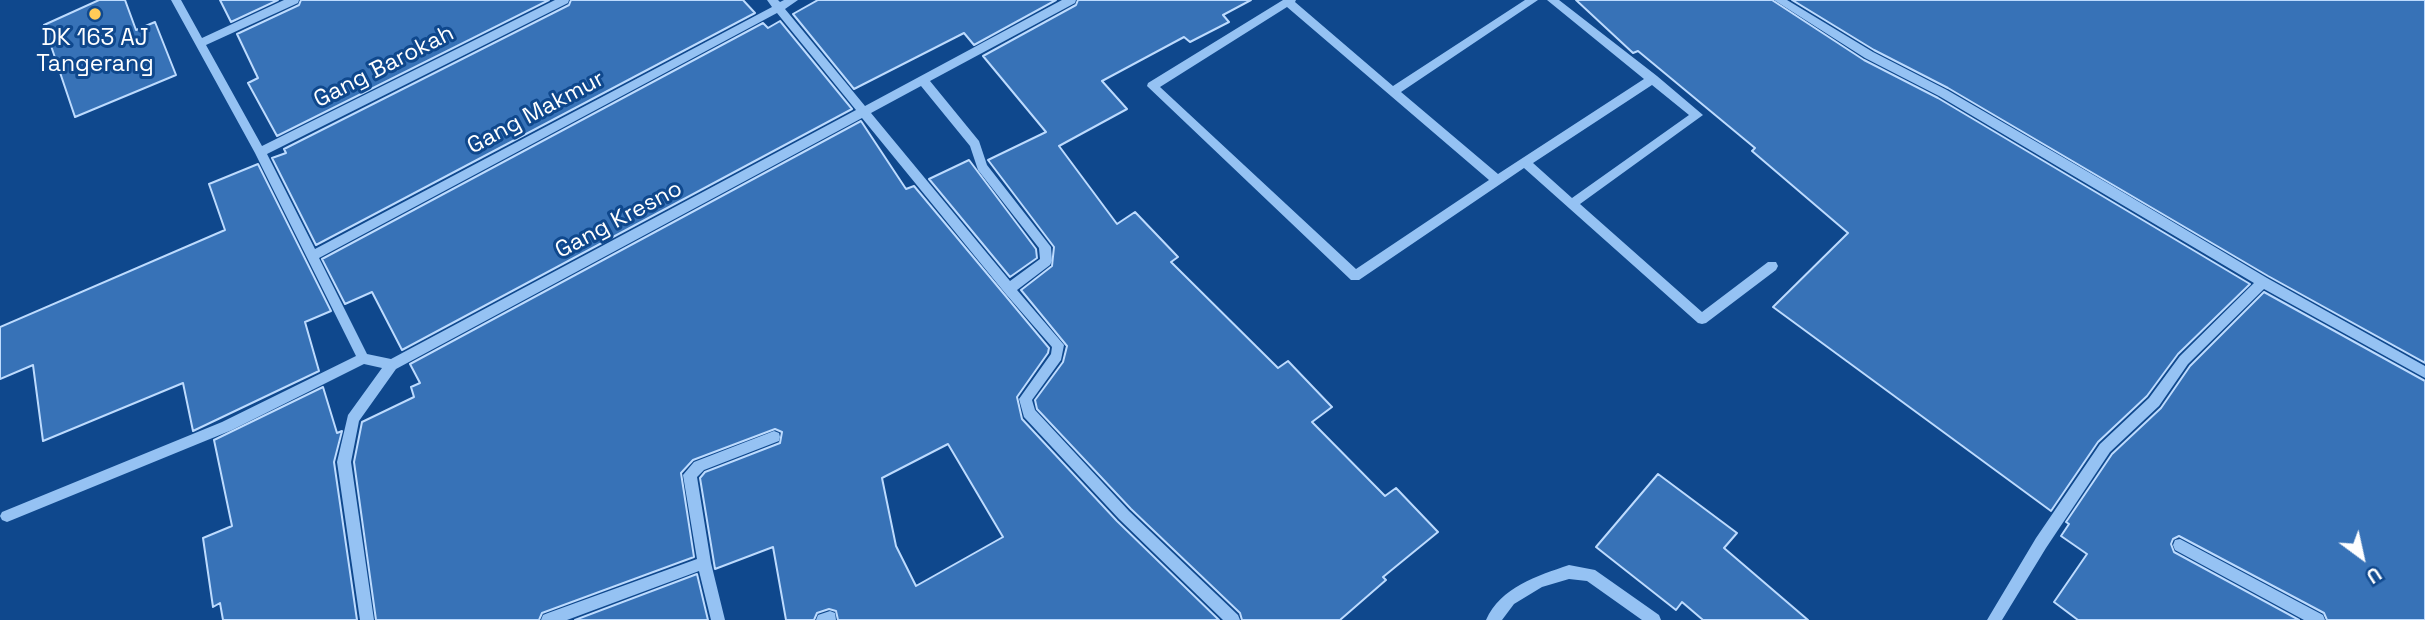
<!DOCTYPE html>
<html>
<head>
<meta charset="utf-8">
<style>
	body { margin:0 }
	#map { position:relative; width:2425px; height:620px; overflow:hidden; background:#0f488d; font-family:"Space Grotesk",sans-serif }
	canvas { display:block }
	.north { position:absolute; left:2327px; top:522px; width:70px; height:70px; -webkit-text-stroke:5px #0f488d; paint-order:stroke; rotate:147deg; font-size:19px; font-weight:700; line-height:28px; text-align:center; color:#fff }
	.north::after { content:''; display:block; margin:auto; width:24px; height:32px; background:#fff; clip-path:polygon(50% 0,100% 100%,50% 72%,0 100%) }
</style>
</head>
<body>
<div id="map">
<canvas width="2425" height="620"></canvas>
<div class="north">U</div>
</div>
<script>
const ctx = document.querySelector('canvas').getContext('2d');
ctx.lineJoin = 'round';
function fill(path, color) { ctx.fillStyle = color; ctx.fill(path, 'evenodd'); }
function trace(path, color, width, dash) { ctx.strokeStyle = color; ctx.lineWidth = width; ctx.lineCap = dash ? 'butt' : 'round'; ctx.setLineDash(dash || []); ctx.stroke(path); }
function write(font, color, halo, rows, align = 'center') {
  ctx.font = font + ' "Space Grotesk",sans-serif'; ctx.lineWidth = 6; ctx.setLineDash([]); ctx.textBaseline = 'middle'; ctx.strokeStyle = halo; ctx.fillStyle = color; for (const [text, x, y, turn = 0] of rows) {
    ctx.save(); ctx.translate(x, y); ctx.rotate((+turn || 0) * Math.PI / 180); ctx.textAlign = isNaN(turn) ? turn : align; if (halo) ctx.strokeText(text, 0, 0); ctx.fillText(text, 0, 0); ctx.restore();
  }
}
const building = new Path2D(`
	M99 0H125L136 30 155 22 176 75 75 117 44 25Z
	M220 0H278L231 22Z
	M301 0H549L277 136 248 83 258 78 237 34 299 5Z
	M571 0H743L755 13 316 245 272 158 286 153 284 149 569 5Z
	M818 0H1056L974 45 964 33 854 89 793 14Z
	M1078 0H1251L1223 15 1229 22 1190 42 1184 37 1102 81 1127 109 1059 146 1117 224 1135 212 1178 257 1171 262 1278 368 1288 361 1332 407 1312 422 1385 496 1396 488 1438 532 1383 577 1386 580 1340 620H1242L1240 613 1131 509 1037 409 1035 400 1063 362 1067 346 1021 290 1052 266 1054 247 988 160 1046 132 983 56 1076 5Z
	M1576 0H1772L1864 60 1938 98 2250 284 2178 354 2147 396 2098 442 2051 511 1773 307 1848 233 1752 151 1755 148 1638 51 1633 53Z
	M1792 0H2425V363L2268 276 1948 88 1874 50Z
	M780 21 852 109 402 350 372 292 345 304 322 259 763 23 768 28Z
	M861 121 906 189 914 186 1049 348 1048 353 1017 397 1022 419 1117 521 1219 620H838L836 611 829 609 817 613 814 620H786L773 547 715 569 700 478 705 472 780 443 782 432 775 429 693 460 681 473 694 557 542 613 539 620H376L354 462 362 422 414 397 411 387 420 383 410 364ZM948 444 1003 537 916 586 896 546 882 478Z
	M969 160 1036 249 1037 258 1010 277 929 179Z
	M258 164 331 311 305 322 319 371 193 431 183 383 43 441 33 365 0 379V327L225 230 209 184Z
	M2264 292 2425 381V620H2327L2324 613 2179 536 2173 539 2171 544 2174 552 2299 620H2078L2054 602 2087 554 2061 536 2069 524 2066 522 2112 454 2161 408 2190 366Z
	M323 387 337 433 342 431 334 462 357 620H223L220 603 213 607 203 538 232 526 214 440Z
	M1658 474 1737 533 1724 548 1808 620H1703L1682 602 1676 610 1596 547Z
	M697 574 708 620H575Z`);
fill(building, '#3772b7');
trace(building, '#bddbfe', 2);
fill(new Path2D(`
	M171 0H181L202 38 284 0H299L298 3 206 45 262 146 555 0H569L568 3 267 154 315 249 772 7 767 0H778L780 2 784 0H798L785 9 865 106 1062 0H1076L1075 3 930 81 979 141 987 165 1051 247 1052 261 1050 265 1017 290 1064 345 1061 360 1032 400 1035 410 1129 511 1238 615 1240 620H1223L1119 519 1024 417 1019 399 1051 354 1052 347 1005 293 862 118 396 369 359 421 351 462 374 620H360L337 462 348 415 382 368 364 364 232 430 12 520 7 522 2 520 0 516 2 512 222 422 356 356 255 153ZM777 13 856 110 391 359 367 354 319 258ZM921 86 970 146 978 170 1039 248 1040 259 1010 281 871 113Z
	M1283 0H1296L1295 2 1393 86 1525 0H1538L1401 92 1498 174 1644 79 1547 0H1559L1657 76 1703 115 1580 204 1702 312 1768 262H1776L1778 266 1776 270 1706 323 1702 324 1698 323 1524 168 1359 280H1351L1147 86 1148 83ZM1287 7 1489 180 1356 269 1160 87ZM1652 85 1689 115 1572 198 1533 163Z
	M1774 0H1787L1873 52 1947 90 2109 184 2267 278 2425 366V378L2264 289 2188 364 2159 406 2110 452 2046 548 2002 620H1987L2036 538 2100 444 2149 398 2180 356 2254 283 1939 96 1865 58Z
	M774 431 779 433 780 437 779 441 704 470 697 477 711 563 725 620H711L699 571 567 620H541L543 615 548 613 697 559 683 475 694 462Z
	M2180 539 2323 615 2325 620H2304L2175 550 2173 545 2175 540Z
	M1569 565 1595 570 1659 615 1661 620H1642L1587 581 1569 579 1542 587 1514 604 1502 620H1486C1501 587 1537 576 1569 565Z
	M830 611 835 613 836 620H816L818 615Z`), '#95c2f3');
for (const [x, y, r, color] of [
	[95,14,7,"#ffcb57"]
]) { const dot = new Path2D(); dot.arc(x, y, r, 0, 2 * Math.PI); ctx.fillStyle = color; ctx.fill(dot); trace(dot, '#0f488d', 2.5); }
write('23px', '#fff', '#0f488d', [
	["DK 163 AJ",95,39],
	["Tangerang",95,65]
]);
write('23px', '#fff', '#0f488d', [
	["Gang Barokah",384,67,-27],
	["Gang Makmur",536,113,-28],
	["Gang Kresno",619,220,-28]
]);
</script>
</body>
</html>
